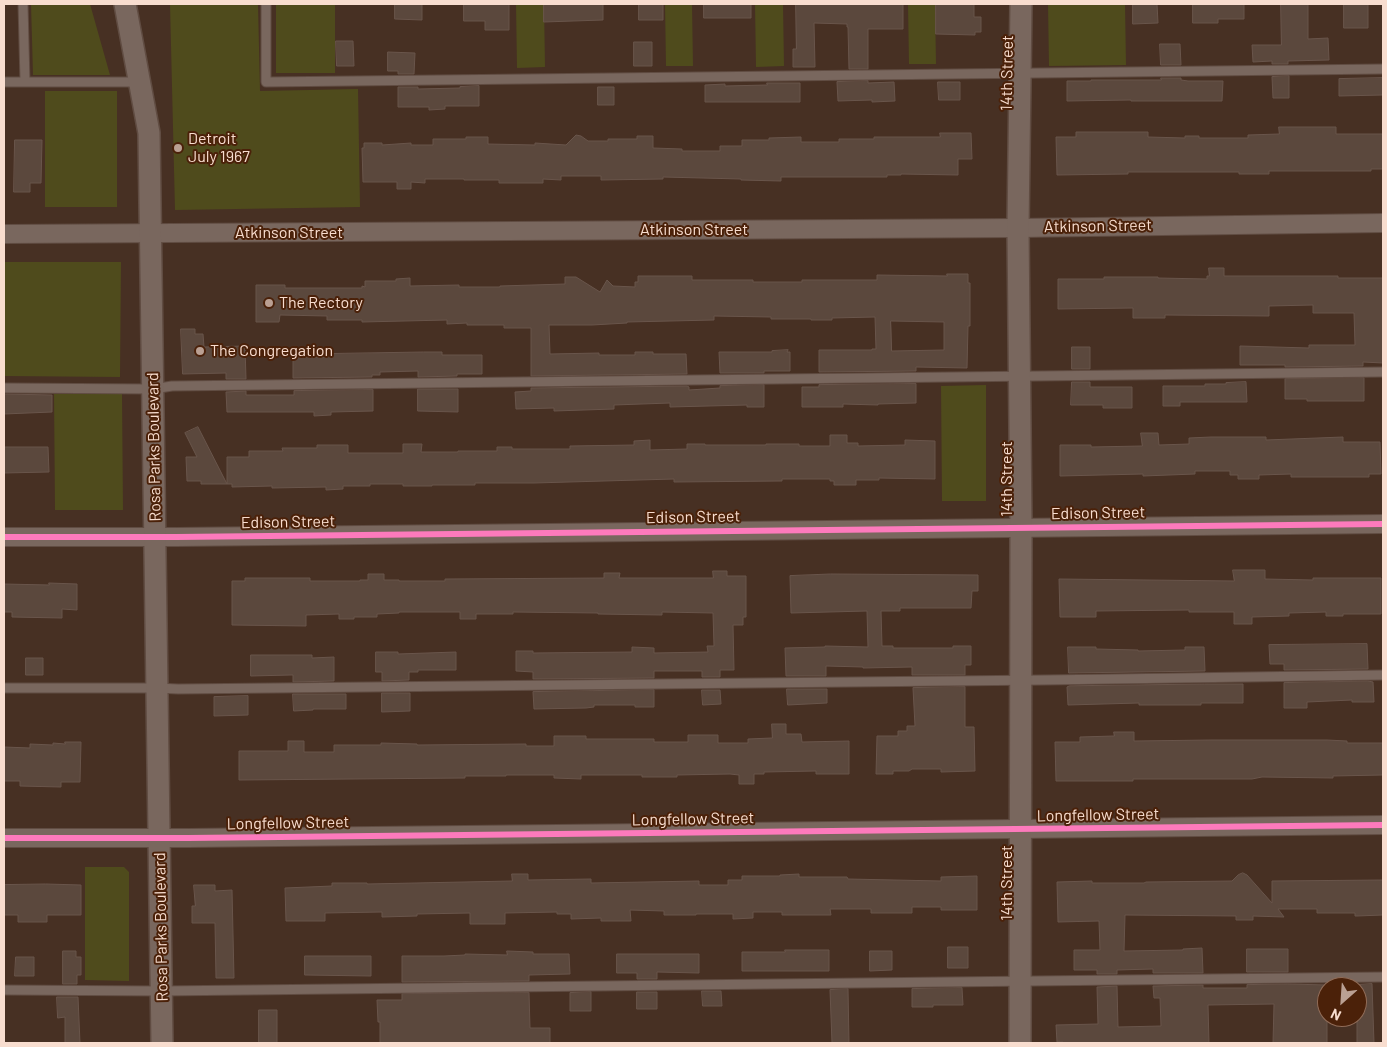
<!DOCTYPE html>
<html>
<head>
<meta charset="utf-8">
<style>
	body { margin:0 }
	#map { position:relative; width:1387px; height:1047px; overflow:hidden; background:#473023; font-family:Barlow,sans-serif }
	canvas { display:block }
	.frame { position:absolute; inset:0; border:5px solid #f8ddcf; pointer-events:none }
	.north { position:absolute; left:1317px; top:977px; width:50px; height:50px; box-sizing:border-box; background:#4b2109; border:1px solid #906c58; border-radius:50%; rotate:206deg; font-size:14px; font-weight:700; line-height:20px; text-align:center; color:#f8ddcf }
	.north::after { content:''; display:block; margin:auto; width:18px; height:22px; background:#baa093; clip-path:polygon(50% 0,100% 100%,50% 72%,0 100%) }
</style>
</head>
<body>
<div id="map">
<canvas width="1387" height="1047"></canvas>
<div class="frame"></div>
<div class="north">N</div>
</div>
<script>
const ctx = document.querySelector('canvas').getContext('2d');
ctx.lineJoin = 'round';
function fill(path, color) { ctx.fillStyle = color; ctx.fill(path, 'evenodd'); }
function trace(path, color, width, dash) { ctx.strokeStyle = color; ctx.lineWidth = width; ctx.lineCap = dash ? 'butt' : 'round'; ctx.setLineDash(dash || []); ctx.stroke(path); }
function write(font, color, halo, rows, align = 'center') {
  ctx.font = font + ' Barlow,sans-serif'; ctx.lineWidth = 4; ctx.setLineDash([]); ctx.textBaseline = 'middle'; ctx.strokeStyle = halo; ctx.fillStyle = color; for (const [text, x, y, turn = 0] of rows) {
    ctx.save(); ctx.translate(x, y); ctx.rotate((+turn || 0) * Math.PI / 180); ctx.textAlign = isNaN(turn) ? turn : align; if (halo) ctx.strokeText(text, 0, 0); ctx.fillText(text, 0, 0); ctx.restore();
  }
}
fill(new Path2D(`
	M31 4H90L110 75H33Z
	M170 4H258L260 91 358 89 360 207 175 210Z
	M276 4H335V73H276Z
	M516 4H544L545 67 517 68Z
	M665 4H692L693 66H666Z
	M755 4H783L784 66 756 67Z
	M908 4H935L936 64H909Z
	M1048 4H1125L1126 65 1049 66Z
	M45 91H117V207H45Z
	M4 262H121L120 377 4 376Z
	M986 385V501H942L941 386Z
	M54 394H122L123 510H55Z
	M85 867H124L129 872V981L85 980Z`), '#4f4b1c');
const building = new Path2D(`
	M395 4H422V20L395 19Z
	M464 4H509V30H485V21H464Z
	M544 4H603V20L544 22Z
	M639 4H663V20H639Z
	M704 4H751V18H704Z
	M796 4H903V29H868V69H849L848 27H847V24L814 23 815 67H793V49H796Z
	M936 4H974V17H981V32H975V35L936 34Z
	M1133 4H1157L1158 23 1133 24Z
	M1193 4H1244V19H1218V23H1193Z
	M1281 4H1308V39L1328 38 1329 60 1288 61V64H1272V61L1253 62 1252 45H1281Z
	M1344 4H1368V28H1344Z
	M336 41H353L354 66H337Z
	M634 42H652V66H634Z
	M1160 44H1180L1181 65H1161Z
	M388 52 415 53 414 74H398V71H388Z
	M1289 76V98H1273L1272 77Z
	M1161 78H1181V80L1188 81H1223L1222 101H1131V100L1067 101V81H1091V80H1161Z
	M1383 78V95L1339 96V79Z
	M868 81V83L894 82 895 101 872 102V100L838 101 837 82Z
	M938 82H960V100H939Z
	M767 83H800V102H705V85L725 84V86L767 85Z
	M479 86V106H445V109L429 110V107H398V87H418V89L460 88V87Z
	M598 87H614V105H598Z
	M1279 127H1336V134H1383V169H1371V171H1269V174H1239V172H1128V174L1057 175 1056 137H1076V132H1148V137L1185 138V136H1199V138H1248V135L1279 134Z
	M940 133H971L972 159H958V175L901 174V175H887V177H781V181L741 180V179L663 177V179L601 180V176H561V180L543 179V183H499V180H464V179H425V183L411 182V189H397V182H363L362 148H364V143H382V145L411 143V145H433V139H466V137H488V144L535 145V143L566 145 576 135 581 136 588 141H608V139H637V136H653V148L682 149V151H720V146H742V140H769V138L801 137V142H839V139H874V137H940Z
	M15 140H42L41 183H30V192H14Z
	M1209 268H1224V276H1338V278H1383V363L1363 362V366L1285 367V365H1240V346L1309 348V345H1355L1354 313H1313V305L1269 306V316L1165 315V318H1133V308L1058 309V279H1104V277H1158V278L1207 279V276H1209Z
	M947 274H968V283H970V326H968L967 368 916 367V371L819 372V350H872V349H876L875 317 832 318V320H811V319H771V317L714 316V320L627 322V323L592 325H549L550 354 599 353V355H635V352H653V354H686L687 374 531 376V328H504V325H467V323L447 324V320L362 322V320H327V316L280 315 279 322H256V285H285V288H362V286L365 287V281H396V279L410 278V286L459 285V287H500V286L565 284V277H576L600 292 607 280 613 286 635 287V282H638V276H692V280H753V282H802V280H877V275L947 276ZM891 321 944 322V350L892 351Z
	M181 329H195V334H203L204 347 245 346 246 379H226V373L183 374Z
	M1072 347H1090V369H1072Z
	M788 350 787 352H790V371H764V373H720L719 352H772V351Z
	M424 352H442V355H482V374H457V376L418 377V371L380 372V375H372V377L293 378V357H326V354Z
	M1364 378V401H1307V399H1285V379Z
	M1072 382H1090V387H1132V408H1103V405H1071Z
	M1246 382 1247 402H1180V406H1163V386H1205V384H1226V383Z
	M916 384V403L878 404V405L843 404V407H802V387H819V385Z
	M764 385V407H747V405L670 407V403L614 405V409L554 411V408L516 409 515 392 531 391V388L687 386 689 387V390L720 388V386Z
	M418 389H458V412L418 411Z
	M373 390V411L331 412V415L314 416V412H227L226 392 246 391V395H294V391Z
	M4 394 52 395V412L4 414Z
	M198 427 227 484V457H249V451H283L282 448H317V445H348V453H403V444H422L421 452H458V451H497V447H512V449H570V446L634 445V441L650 440V450L687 449V444H705V445H766V444H799V446H830V435H847V443H858V446L905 445V440L935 441V479L879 478V480H856V485H834V481H830V479H782V481L674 482V479L534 483H475V485H432V486H403V484H370V486H343V489L326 490V487L272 488V486L232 487V484H201V481H187L186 457H197L185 433Z
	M1141 433H1158L1159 445 1189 444V438L1211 437H1266V440L1343 437V442H1380L1381 474H1369V477H1291V474L1259 475V479H1238V475H1230V471H1195V474L1143 476V474L1060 476V445H1091V447L1142 446Z
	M4 447H48L49 472 4 473Z
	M1233 570H1265V579L1313 580V578H1381V614H1343V616H1326V612L1289 613V616L1252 617V624H1234V612H1189V610L1096 611V617H1060L1059 579 1234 581Z
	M713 571H727V576H746V617H743V625H733L734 670H720V677H702V671H654V678L533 679V672L516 671V651H533V653L632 652V647L654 648V653L708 652 707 646H714L713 613 662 612V615L598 614V613L513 612V614H476V619H460V612H399V613L377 614V617H354V619H339V614L306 615V626L232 625V581H245V578H310V581H360V580H368V574H384V580H399V581H445V579L604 578V573H620L619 578H713Z
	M831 574 978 575V591H972L971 608H900V611H881L882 646H893V648H953V646H971V665H965V675H912V667L863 668V667L826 666V676H786L785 648 825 647V646L868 647 867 611 791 613 790 576Z
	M49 583 77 584V610L62 609V618L12 617V612H4V584L49 585Z
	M1367 644 1368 669 1284 670V664H1270L1269 645Z
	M1068 647H1096V649L1138 650V651L1185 650V647H1204L1205 671 1069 673Z
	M376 652H398V654L456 652V670H418V672H409V680L382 681V672H376Z
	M251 655H312V658L334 657V681L293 682V675H291L251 676Z
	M26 658H43V675H26Z
	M1368 681 1373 682 1374 702H1352V700L1307 702V708H1284V683Z
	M1205 684H1243V703H1201V705H1139V703L1068 705 1067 687 1069 686Z
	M965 687V727H974L975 771 941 772V769H912L909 771H893V774H876L877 736H898V731H907V726H915L913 688Z
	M787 689H827V703L788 705Z
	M654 690V707H635V705H594V707L586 708 534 709 533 692Z
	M702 690H720L721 704 703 705Z
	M382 693H410V711L382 712Z
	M293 694H346V709H313V710L294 711Z
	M248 696V715L214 716V697Z
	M772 724H786V734H801L802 742 849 741V774H816V771L764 772V774H754V784H739V775L730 774 677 775V777H642V775H581V779L554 778V775H506V776H465V778L239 780V751H288V741H304V752H334V745H381V743L417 744V745L526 744V746H554V736H586V739H654V742H688V735H718V743H748V739L772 738Z
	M1114 732H1134V741L1211 740H1327L1347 741V743H1383V775L1333 776V778L1262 777 1252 779H1133V781H1056L1055 742H1080V737L1114 736Z
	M65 742H81L80 782H61V787L20 786V781H4V747L30 748V744L53 745V743L65 744Z
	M1243 873 1247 875 1272 903V881L1383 880V915L1357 916H1355V913H1317V909H1278L1284 917 1253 916V920H1236V916L1125 915 1124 951 1183 950V949L1202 948 1203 973H1153V969L1117 970V974H1097V970H1074V950H1100L1099 921 1058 922 1057 882 1092 881V883H1144L1146 882 1232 881 1238 875Z
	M512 874H528V880L591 879V883L699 881V885H728V880H742V876H780V875L799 874V877H847L848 879 941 881V877L977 876V910H941V907H912V913H871V909H830L831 915H782V912H753V918L733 919V914H696V915H664V911L630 910 631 921H601V918L571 919V914H557V912L505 913V924H470V913L417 914V916L382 917V912L325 913V921H286L285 888 332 886V883H367V884L512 881Z
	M46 884 81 885V915H47V922H18V915H4V885Z
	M194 885H215V891L232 890 234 978H216L215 923H192V906H195Z
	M948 947H968V968H948Z
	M1247 949H1288V972H1247Z
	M785 950H829V971H742V952H785Z
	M63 951H76V957H81V975H77V984H63Z
	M507 951 533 952V954H569L570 974 529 975V981L402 982V956H444L465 955V954L507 955Z
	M870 951H892V970L870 971Z
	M617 954H699V973L657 972V979H637V973H617Z
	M305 956H371V976L305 975Z
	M16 957H34V976H15Z
	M1288 984 1327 985V1043H1273L1274 1004 1208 1005 1209 1043H1063V1042H1057L1056 1025 1098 1024 1097 987 1117 986 1118 1027 1161 1026 1160 998H1154L1153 986 1203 985V988H1247V985Z
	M1372 984 1374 1043H1357V985Z
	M962 988 963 1005H933V1007H912V989Z
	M848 989 849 1043H832L830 990Z
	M702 991H721L722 1006H703Z
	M591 992V1011H570V993Z
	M637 992H657V1009H637Z
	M529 993 530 1028H550V1043H380V1022H378L377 1000H402V994Z
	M57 997H78L80 1043H65V1017L58 1018Z
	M259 1010H277V1043H259Z`);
fill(building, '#5b483d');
trace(building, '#69554b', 1);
const service = new Path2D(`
	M23 4 25 82
	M266 4V82L1383 69
	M4 82H139
	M4 388 153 389 172 386 1383 372
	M4 688H157L178 689 1044 680 1383 675
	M4 990 161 991 1383 977`);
const minor = new Path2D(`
	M4 234 1018 228 1383 223
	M4 537H176L1383 524
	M4 838H188L1383 825`);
const tertiary = new Path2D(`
	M125 4 149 133 162 1043
	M1020 1043 1021 528 1018 228 1021 4`);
trace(service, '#604c42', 11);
trace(minor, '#604c42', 20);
trace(tertiary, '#604c42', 24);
trace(service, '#79675e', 9);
trace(minor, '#79675e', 18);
trace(tertiary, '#79675e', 21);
trace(new Path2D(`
	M4 537H176L1383 524
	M4 838H188L1383 825`), '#fd7abc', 6);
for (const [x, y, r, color] of [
	[178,148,5,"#baa093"],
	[269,303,5,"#baa093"],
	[200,351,5,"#baa093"]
]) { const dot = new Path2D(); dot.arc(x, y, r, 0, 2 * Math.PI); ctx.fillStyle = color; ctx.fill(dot); trace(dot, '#4b2109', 2); }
write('16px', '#f8ddcf', '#4b2109', [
	["14th Street",1007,73,-89],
	["Atkinson Street",1098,226,-1],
	["Atkinson Street",694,230],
	["Atkinson Street",289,233],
	["Rosa Parks Boulevard",154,447,-91],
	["14th Street",1007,479,-90],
	["Edison Street",1098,513,-1],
	["Edison Street",693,517,-1],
	["Edison Street",288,522,-1],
	["Longfellow Street",1098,815,-1],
	["Longfellow Street",693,819,-1],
	["Longfellow Street",288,823,-1],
	["14th Street",1007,883,-90],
	["Rosa Parks Boulevard",161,927,-91]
]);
write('16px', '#f8ddcf', '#4b2109', [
	["Detroit",188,139],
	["July 1967",188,157],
	["The Rectory",279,303],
	["The Congregation",210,351]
], 'left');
</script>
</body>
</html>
